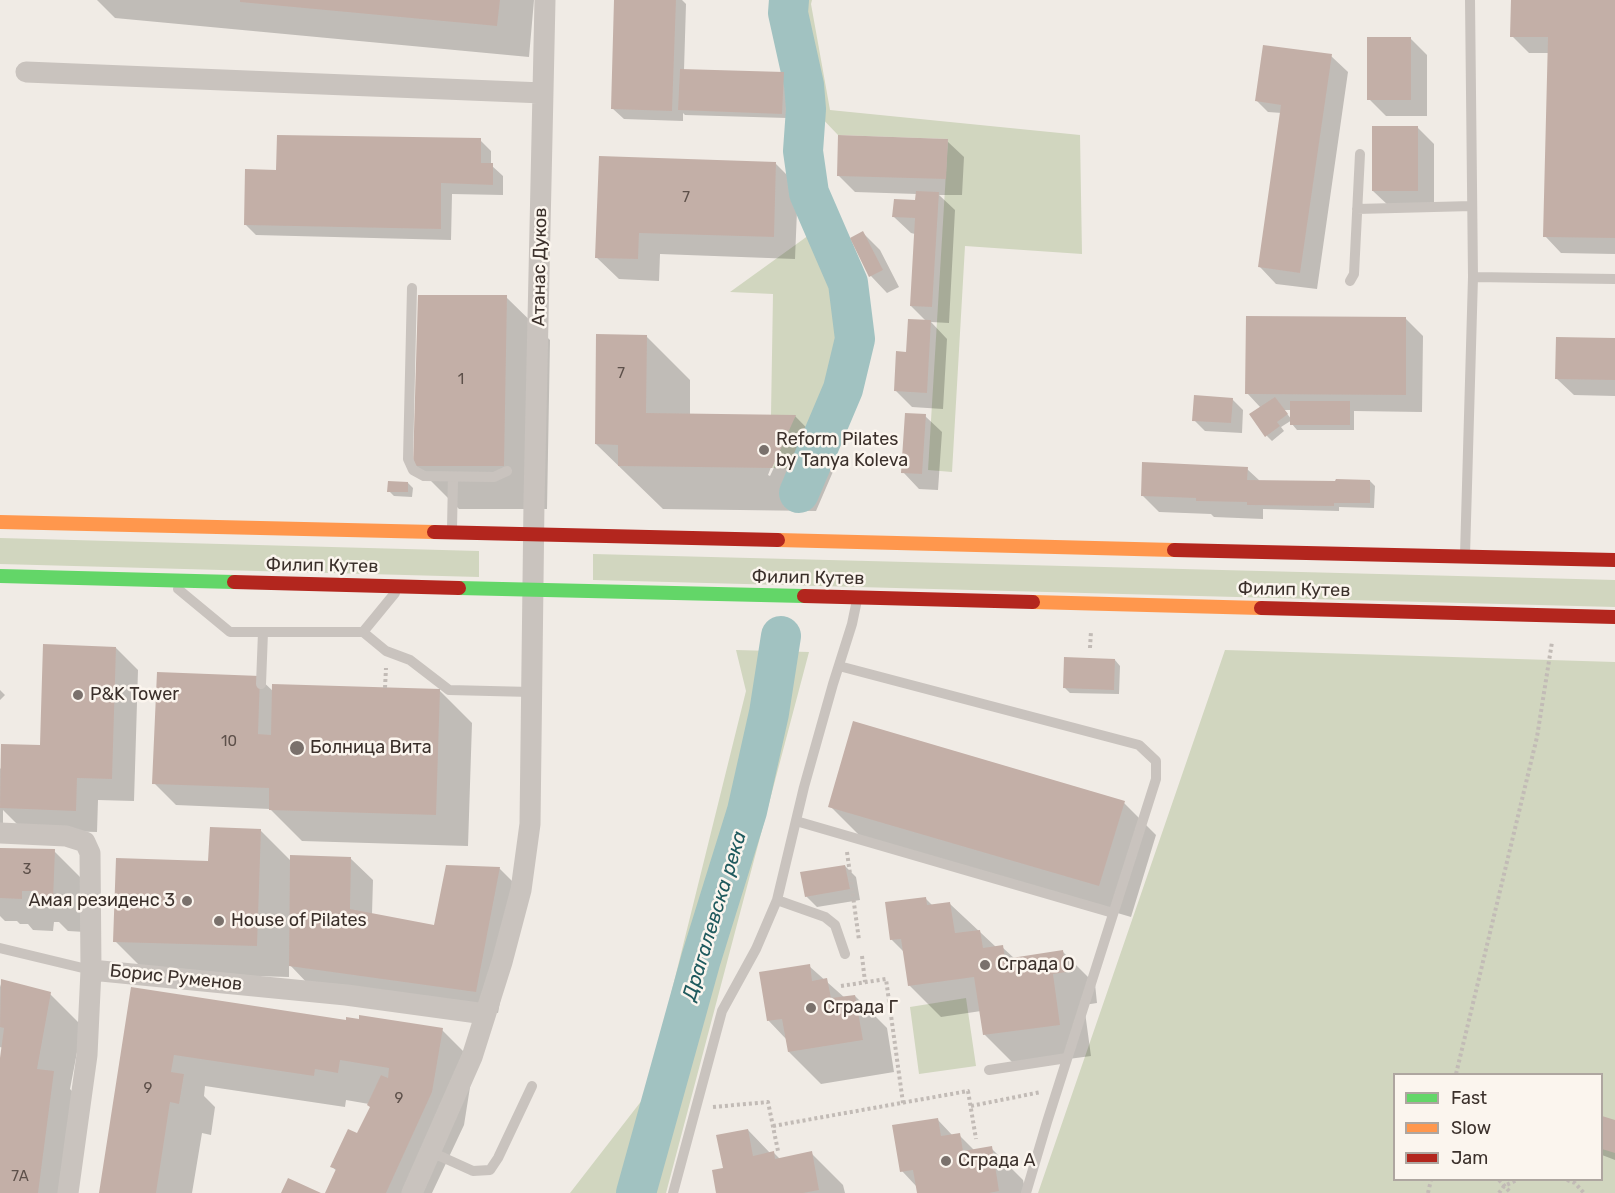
<!DOCTYPE html>
<html>
<head>
<meta charset="utf-8">
<style>
	body { margin:0 }
	#map { position:relative; width:1615px; height:1193px; overflow:hidden; background:#f0ebe5; font-family:Rubik,sans-serif }
	canvas { display:block }
	.legend { position:absolute; left:1393px; top:1073px; width:210px; height:108px; box-sizing:border-box; background:#fbf5ee; border:2px solid #aea6a0; margin:0; padding:8px 10px; list-style:none; font-size:18px; color:#3b302b }
	.legend li { display:flex; align-items:center; gap:12px; height:30px }
	.legend b { width:30px; border:2px solid #aea6a0 }
</style>
</head>
<body>
<div id="map">
<canvas width="1615" height="1193"></canvas>
<ul class="legend">
<li><b style="height:8px;background:#63d668"></b>Fast</li>
<li><b style="height:8px;background:#ff974d"></b>Slow</li>
<li><b style="height:8px;background:#b3261e"></b>Jam</li>
</ul>
</div>
<script>
const ctx = document.querySelector('canvas').getContext('2d');
ctx.lineJoin = 'round';
function fill(path, color) { ctx.fillStyle = color; ctx.fill(path, 'evenodd'); }
function trace(path, color, width, dash) { ctx.strokeStyle = color; ctx.lineWidth = width; ctx.lineCap = dash ? 'butt' : 'round'; ctx.setLineDash(dash || []); ctx.stroke(path); }
function write(font, color, halo, rows, align = 'center') {
  ctx.font = font + ' Rubik,sans-serif'; ctx.lineWidth = 5; ctx.setLineDash([]); ctx.textBaseline = 'middle'; ctx.strokeStyle = halo; ctx.fillStyle = color; for (const [text, x, y, turn = 0] of rows) {
    ctx.save(); ctx.translate(x, y); ctx.rotate((+turn || 0) * Math.PI / 180); ctx.textAlign = isNaN(turn) ? turn : align; if (halo) ctx.strokeText(text, 0, 0); ctx.fillText(text, 0, 0); ctx.restore();
  }
}
fill(new Path2D(`
	M796 0H812L811 4 830 110 1080 135 1082 254 965 246 952 472 928 470 948 139 838 135 815 111 795 6Z
	M816 230 832 257 844 298 848 343 839 382 799 469 772 468 795 415H771L773 294 730 292Z
	M0 538 479 551V577L0 564Z
	M593 554 1615 580V607L593 580Z
	M736 650 809 652 666 1193H570L646 1095 746 691Z
	M1225 650 1615 662V1193H1038ZM1394 1074H1602V1180H1394Z
	M966 998 976 1066 919 1074 910 1007Z`), '#d1d6bf');
fill(new Path2D(`
	M97 0H534L529 57 115 18Z
	M616 0H682L686 4 684 70 783 73 789 79 787 118 685 115 683 113V121L624 119 612 108Z
	M1513 0H1615V254L1561 253 1545 236 1549 53H1529L1512 36Z
	M1410 38 1427 55V116H1386L1369 99Z
	M1331 56 1348 72 1317 289 1276 284 1260 267 1282 113 1268 112 1257 101Z
	M1417 127 1434 144V207H1390L1373 191Z
	M480 140 491 151V165L503 176V195L452 194 451 240 256 235 245 224 278 171Z
	M947 141 964 157 962 195H939L955 210 949 323 931 322 947 339 943 409 912 407 895 390 907 353 927 322 911 306 915 234 911 233 894 217 917 202V194L855 192 838 175Z
	M600 158 776 164 798 186 795 259 660 254 659 281 619 279 596 257Z
	M863 233 880 250 899 287 887 293 871 276 852 239Z
	M506 297 550 340 547 509H459L415 465Z
	M1406 319 1423 336 1422 412 1354 411V430H1297L1292 424V410H1284L1292 420 1281 427 1284 431 1272 441 1267 436 1261 408 1247 393Z
	M647 337 690 380V415L795 416 838 460 816 511 663 509 596 444ZM775 457H779L770 476 768 475Z
	M1615 340V396L1574 395 1557 379Z
	M1232 399 1243 410 1242 433 1205 431 1194 420Z
	M925 416 942 432 938 490 919 489 903 472Z
	M1143 463 1247 469 1260 481H1370L1375 486 1374 508 1339 507V511L1263 509V519L1214 517 1211 514 1159 512 1142 495Z
	M408 483 413 488 412 497 394 496 389 491Z
	M116 648 138 670 134 801 98 800 97 832 23 830 3 810V830H0V768L2 770 41 747Z
	M1115 660 1120 666 1119 694 1070 693 1065 688Z
	M259 678 274 692 440 691 472 723 468 846 302 841 270 809 176 805 154 783Z
	M0 690 5 695 0 700Z
	M1124 803 1156 835 1131 917 862 838 830 806Z
	M260 830 291 861 350 858 373 880 372 914 436 927 499 868 521 890 498 1013 312 988 289 964V977L147 973 115 941 210 862Z
	M0 849 54 851 86 883 85 932 68 931 59 922H54L53 931 33 930 28 924H20L17 921H5L0 916Z
	M845 866 856 877 860 900 817 907 806 896Z
	M925 898 933 906 950 904 996 947H1002L1015 959 1063 952 1095 984 1097 1003 1084 1005 1091 1056 1016 1066 984 1034 981 1011 941 1017 909 985 905 953 891 939Z
	M809 966 845 998 855 996 887 1028 894 1072 821 1084 789 1052 787 1040 768 1020Z
	M2 981 50 994 82 1026 70 1089 85 1104 74 1193H0V1066L3 1048 0 1047V987Z
	M132 989 347 1022 442 1030 474 1062 464 1125 432 1193H327L337 1171 332 1167 358 1135 371 1108 369 1104 346 1100 345 1107 205 1086 204 1096 215 1107 211 1135 202 1133 192 1193H100Z
	M1602 1117 1615 1122V1160L1602 1155Z
	M937 1119 953 1136 959 1135 975 1151 991 1148 1023 1180 1026 1193H918L917 1187 902 1171Z
	M748 1130 771 1154 774 1153 780 1159 811 1153 843 1185 845 1193H718L724 1169Z`), '#0003');
trace(new Path2D(`
	M789 0 788 13 804 85 806 109 803 151 809 193 848 283 855 339 843 389 799 493
	M636 1193 701 959 747 811 769 713 781 636`), '#a1c2c1', 40);
fill(new Path2D(`
	M240 0H500L497 26 240 2Z
	M614 0H676L672 111 611 109Z
	M1511 0H1615V238L1543 237 1548 37H1510Z
	M1367 37H1411V100H1367Z
	M1263 45 1332 54 1300 273 1258 267 1281 105 1255 101Z
	M680 69 784 72 782 114 678 110Z
	M1372 126H1418V191H1372Z
	M277 135 481 138V163H493V185L441 183V229L244 225 245 169 276 170Z
	M838 135 948 139 946 179 837 176Z
	M599 156 776 162 774 237 639 233 638 259 595 258Z
	M916 191 939 192 932 307 910 306 915 218 892 217 894 199 915 200Z
	M863 231 883 270 869 277 850 238Z
	M418 295H507L504 466H413Z
	M1246 316 1406 317V395L1245 394Z
	M908 319 931 320 927 393 894 391 896 351 906 352Z
	M596 334 647 335 646 413 796 415 772 468 618 466V445L595 444Z
	M1556 337 1615 338V380L1555 379Z
	M1194 395 1233 398 1231 423 1192 421Z
	M1275 397 1288 414 1277 422 1280 426 1265 437 1249 414Z
	M1290 401H1350V425H1290Z
	M905 413 926 414 922 474 901 473Z
	M1142 462 1248 467 1247 480 1335 481 1336 479 1370 480V503H1334V506L1247 505V502L1196 501V498L1141 496Z
	M388 481 408 482V492H387Z
	M43 644 116 647 112 779 77 778 76 811 0 808 1 744 40 745Z
	M1064 657 1115 659 1114 690 1063 688Z
	M157 672 260 676 258 734 271 735 272 684 440 689 436 815 269 810V788L152 784Z
	M853 721 1125 801 1099 886 828 807Z
	M210 827 261 829 257 946 113 942 116 858 208 861Z
	M0 848 55 849 53 900H34V891H22V899L0 898Z
	M290 855 351 857 350 909 434 925 446 865 500 867 476 992 289 966Z
	M845 865 850 889 805 897 800 872Z
	M926 897 927 905 950 902 955 933 980 930 983 948 1003 945 1005 959 1063 950 1066 972 1053 974 1060 1025 983 1035 974 977 908 986 901 939 890 940 885 902Z
	M810 964 812 981 827 978 831 998 855 995 863 1040 788 1052 782 1019 767 1021 759 972Z
	M1 979 51 992 37 1069 54 1071 38 1193H0V1058L4 1028 0 1027Z
	M131 987 346 1020V1017L359 1019V1015L443 1028 432 1092 386 1193H325L336 1169 330 1167 348 1129 357 1133 370 1107 367 1105 381 1075 388 1078 389 1068 340 1060 338 1073 315 1069 314 1076 174 1055 171 1072 184 1074 179 1104 170 1102 156 1193H99Z
	M1602 1116 1615 1120V1153L1602 1149Z
	M938 1118 941 1136 960 1133 963 1151 992 1146 999 1191 989 1193H917L913 1170 900 1172 892 1125Z
	M748 1129 753 1156 774 1151 775 1159 812 1151 819 1190 803 1193H716L712 1170 723 1168 716 1135Z
	M288 1178 321 1193H281Z`), '#c3afa7');
trace(new Path2D(`
	M1090 648 1091 631
	M385 688 386 668
	M847 852 859 940
	M862 956 865 982
	M841 986 886 979 903 1103
	M1456 1074 1537 737 1552 642
	M971 1106 1041 1092
	M713 1107 768 1102 778 1151
	M773 1126 968 1091 976 1139
	M1499 1180 1511 1193
	M1567 1180 1575 1183 1584 1193
	M1428 1193 1431 1180
	M1499 1193 1504 1186 1517 1180`), '#c2bbb6', 4, [3, 3]);
trace(new Path2D(`
	M1357 209 1472 206
	M1473 277 1615 279
	M1350 281 1354 274 1360 154
	M412 288 408 459 413 470 424 476 494 477 507 471
	M452 529 453 477
	M1465 555 1473 277 1470 0
	M178 589 230 632H363L395 593
	M363 632 386 651 410 660 449 690 531 692
	M839 666 1139 745 1156 761V779L1047 1122 1026 1193
	M261 684 263 632
	M796 821 1113 913
	M777 900 825 917 835 925 845 954
	M0 948 91 970
	M989 1070 1067 1058
	M431 1152 473 1171 490 1170 498 1158 532 1086
	M673 1193 722 1011 756 949 777 900 804 787 833 684 852 624 857 600`), '#c9c3be', 10);
trace(new Path2D(`
	M26 72 543 93
	M0 833 66 836 85 842 90 853 91 970 87 1055 68 1193
	M91 970 346 995 485 1014
	M412 1193 472 1057 502 962 521 890 530 824 534 502 545 0`), '#c9c3be', 21);
trace(new Path2D(`
	M0 576 234 582
	M459 588 804 596`), '#63d668', 14);
trace(new Path2D(`
	M0 522 434 532
	M778 540 1174 550
	M1033 602 1261 608`), '#ff974d', 14);
trace(new Path2D(`
	M434 532 778 540
	M1174 550 1615 560
	M234 582 459 588
	M804 596 1033 602
	M1261 608 1615 617`), '#b3261e', 14);
for (const [x, y, r, color] of [
	[764,450,6,"#7a716c"],
	[78,695,6,"#7a716c"],
	[297,748,8,"#7a716c"],
	[187,901,6,"#7a716c"],
	[219,921,6,"#7a716c"],
	[985,965,6,"#7a716c"],
	[811,1008,6,"#7a716c"],
	[946,1161,6,"#7a716c"]
]) { const dot = new Path2D(); dot.arc(x, y, r, 0, 2 * Math.PI); ctx.fillStyle = color; ctx.fill(dot); trace(dot, '#fbf5ee', 2); }
write('15px', '#5d504a', null, [
	["7",686,198],
	["7",621,374],
	["1",461,380],
	["10",229,742],
	["3",27,870],
	["9",148,1089],
	["9",399,1099],
	["7А",20,1177]
]);
write('18px', '#3b302b', '#fbf5ee', [
	["Атанас Дуков",540,267,-89],
	["Филип Кутев",322,566,1],
	["Филип Кутев",808,578,1],
	["Филип Кутев",1294,590,1],
	["Борис Руменов",176,978,6]
]);
write('18px', '#3b302b', '#fbf5ee', [
	["Reform Pilates",776,440],
	["by Tanya Koleva",776,461],
	["P&K Tower",90,695],
	["Болница Вита",310,748],
	["Амая резиденс 3",175,901,"right"],
	["House of Pilates",231,921],
	["Сграда О",997,965],
	["Сграда Г",823,1008],
	["Сграда А",958,1161]
], 'left');
write('italic 20px', '#1f5a5e', '#fbf5ee', [
	["Драгалевска река",715,916,-73]
]);
</script>
</body>
</html>
